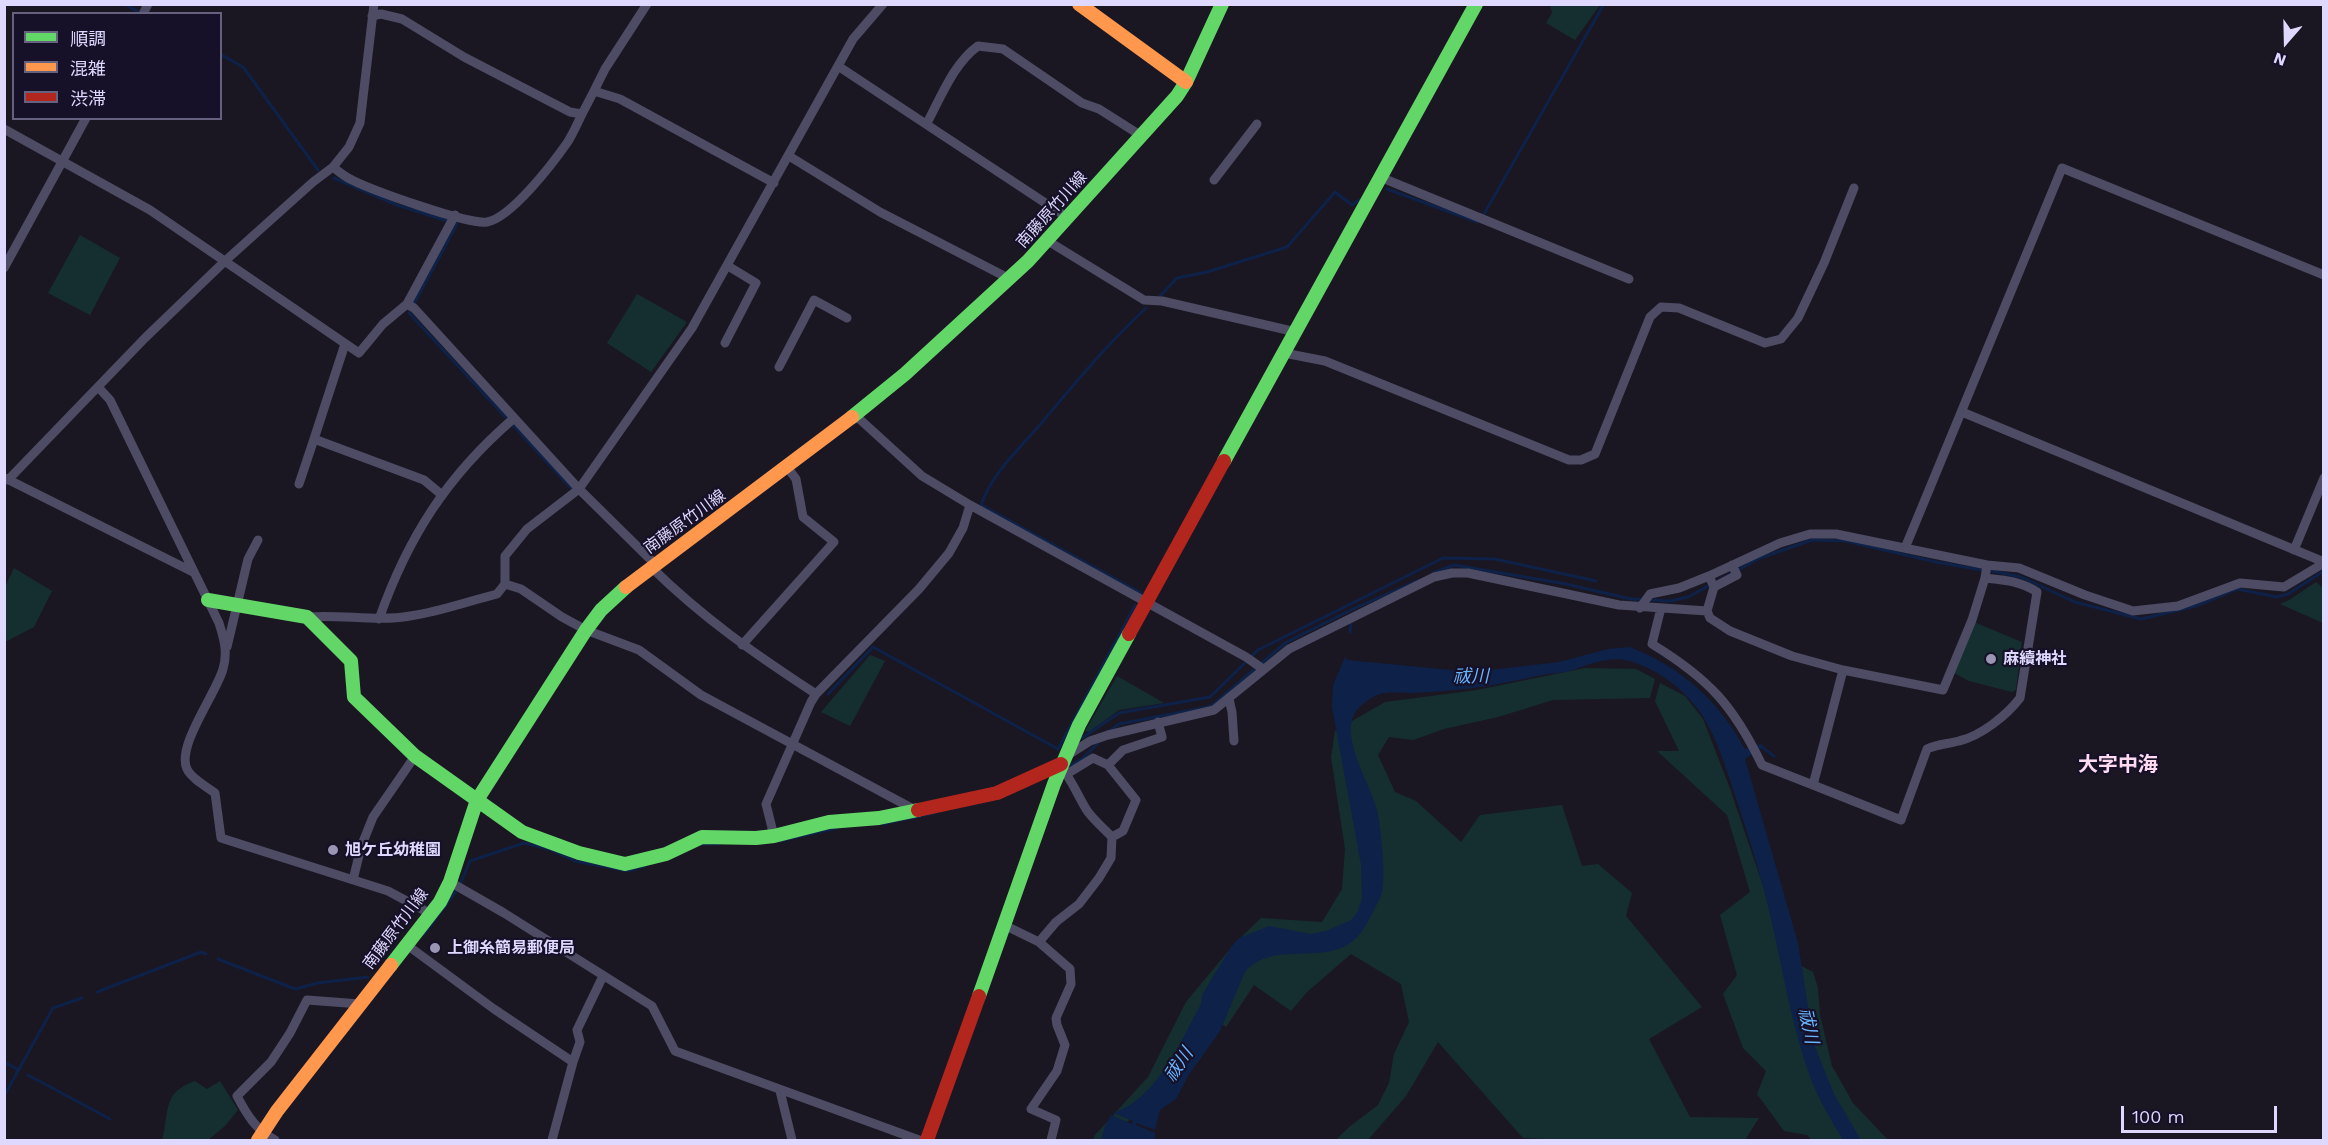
<!DOCTYPE html>
<html>
<head>
<meta charset="utf-8">
<style>
	body { margin:0 }
	#map { position:relative; width:2328px; height:1145px; overflow:hidden; background:#1a1723; font-family:"Work Sans","Noto Sans JP",sans-serif }
	canvas { display:block }
	.frame { position:absolute; inset:0; border:6px solid #dfd9ff; pointer-events:none }
	.legend { position:absolute; left:12px; top:12px; width:210px; height:108px; box-sizing:border-box; background:#161129; border:2px solid #66617f; margin:0; padding:8px 10px; list-style:none; font-size:18px; color:#dfd9ff }
	.legend li { display:flex; align-items:center; gap:12px; height:30px }
	.legend b { width:30px; border:2px solid #66617f }
	.north { position:absolute; left:2256px; top:12px; width:60px; height:60px; -webkit-text-stroke:4px #161129; paint-order:stroke; rotate:200deg; font-size:16px; font-weight:700; line-height:24px; text-align:center; color:#dfd9ff }
	.north::after { content:''; display:block; margin:auto; width:21px; height:27px; background:#dfd9ff; clip-path:polygon(50% 0,100% 100%,50% 72%,0 100%) }
	.scale { position:absolute; left:2121px; top:1106px; width:156px; height:27px; box-sizing:border-box; border:3px solid #dfd9ff; border-top:0; padding-left:8px; font-size:18px; line-height:21px; white-space:nowrap; color:#dfd9ff; -webkit-text-stroke:4px #161129; paint-order:stroke }
</style>
</head>
<body>
<div id="map">
<canvas width="2328" height="1145"></canvas>
<div class="frame"></div>
<ul class="legend">
<li><b style="height:8px;background:#63d668"></b>順調</li>
<li><b style="height:8px;background:#ff974d"></b>混雑</li>
<li><b style="height:8px;background:#b3261e"></b>渋滞</li>
</ul>
<div class="north">N</div>
<div class="scale">100 m</div>
</div>
<script>
const ctx = document.querySelector('canvas').getContext('2d');
ctx.lineJoin = 'round';
function fill(path, color) { ctx.fillStyle = color; ctx.fill(path, 'evenodd'); }
function trace(path, color, width, dash) { ctx.strokeStyle = color; ctx.lineWidth = width; ctx.lineCap = dash ? 'butt' : 'round'; ctx.setLineDash(dash || []); ctx.stroke(path); }
function write(font, color, halo, rows, align = 'center') {
  ctx.font = font + ' "Work Sans","Noto Sans JP",sans-serif'; ctx.lineWidth = 4.5; ctx.setLineDash([]); ctx.textBaseline = 'middle'; ctx.strokeStyle = halo; ctx.fillStyle = color; for (const [text, x, y, turn = 0] of rows) {
    ctx.save(); ctx.translate(x, y); ctx.rotate((+turn || 0) * Math.PI / 180); ctx.textAlign = isNaN(turn) ? turn : align; if (halo) ctx.strokeText(text, 0, 0); ctx.fillText(text, 0, 0); ctx.restore();
  }
}
fill(new Path2D(`
	M1550 5V4L1600 5 1575 40 1546 23 1552 13Z
	M80 235 120 258 90 315 48 293Z
	M637 294 687 322 651 372 607 343Z
	M14 568 52 591 34 627 5 642V587Z
	M2316 582 2323 588V623L2280 604 2289 600Z
	M1974 622 2022 642 2016 690 2012 692 1969 681 1954 673Z
	M870 655 885 661 850 726 821 712Z
	M1585 668 1636 669 1655 679 1650 698 1553 700 1498 717 1444 729 1413 740 1389 737 1378 755 1395 792 1416 801 1461 842 1480 815 1562 805 1582 866 1598 864 1632 893 1626 916 1702 1007 1649 1039 1690 1117 1759 1118 1745 1140H1569L1523 1138 1438 1042 1406 1096 1368 1140H1336L1349 1127 1378 1105 1389 1083 1394 1054 1409 1022 1401 984 1351 954 1307 992 1291 1011 1254 985 1226 1027 1200 1011 1141 1112 1108 1135 1107 1140H1093L1095 1135 1148 1077 1186 1002 1235 943 1261 918 1322 922 1342 889 1345 849 1331 757 1335 731 1385 702 1477 690Z
	M1117 676 1164 703 1119 710 1089 732 1085 731Z
	M1660 683 1685 696 1703 719 1729 786 1788 959 1813 972 1818 988 1820 1015 1832 1066 1853 1103 1888 1140H1812L1807 1135 1784 1131 1757 1094 1766 1071 1743 1048 1723 994 1737 975 1720 915 1750 892 1727 815 1657 751H1679L1655 701Z
	M195 1081 207 1089 220 1081 238 1110 225 1126 208 1140H162C170 1112 161 1093 195 1081Z`), '#152f31');
fill(new Path2D(`
	M1630 647C1681 667 1719 701 1745 749L1761 744 1776 756 1774 758 1761 748 1745 759 1798 943 1814 1044 1834 1094 1861 1140H1843C1831 1120 1819 1100 1810 1077 1791 1025 1783 969 1770 915 1761 875 1748 835 1735 795 1725 766 1716 733 1697 708 1680 686 1656 669 1630 661 1608 655 1587 666 1566 672 1560 673 1554 673 1548 674 1535 676 1521 680 1508 682 1477 689 1445 691 1413 693 1403 693 1387 691 1377 695 1372 697 1362 704 1358 709 1336 733 1371 783 1377 810 1381 827 1386 876 1382 893 1380 900 1375 907 1372 914 1368 922 1362 933 1355 939 1327 967 1273 939 1245 972L1220 1031 1188 1076 1176 1099 1160 1110 1155 1130 1136 1123V1125L1155 1133V1140H1101L1105 1126 1111 1115 1132 1124 1133 1121 1113 1113C1120 1110 1128 1107 1134 1102 1165 1079 1183 1037 1201 1004L1202 995 1231 947 1239 938 1269 926 1311 934 1326 931 1351 920 1358 911 1362 898 1361 865 1332 707 1333 685 1345 657 1347 660 1472 672 1559 662 1608 649Z`), '#0e2148');
trace(new Path2D(`
	M125 4 140 13
	M220 54 243 67 318 170
	M334 178 397 205 457 224 409 313 571 488
	M1387 189 1477 222
	M1484 214 1604 4
	M1160 296 1177 278 1207 272 1287 247 1335 192 1352 205 1359 200
	M1992 571 2021 577 2075 602 2141 619 2196 606 2237 589 2277 597 2288 594 2324 571
	M1433 573 1454 565 1566 584 1631 599 1670 601 1688 597 1760 558 1812 540 1846 541 1936 562 1982 570
	M1141 593 981 505C991 475 1017 451 1038 427 1073 386 1106 345 1146 308
	M1350 632 1351 624
	M828 694 873 647 1058 749 1135 605
	M1108 732 1119 724 1208 707 1214 704 1285 643 1353 609 1419 580
	M1082 738 1119 713 1210 697 1258 650 1443 558 1495 559 1596 581
	M1068 767 1083 758 1099 742
	M882 824 934 813
	M779 841 837 828
	M701 844H719
	M461 882 470 861 524 843 549 849 575 861 628 871 645 866
	M424 934 457 890
	M218 959 295 989 318 983 368 977
	M97 992 201 952 206 954
	M4 1062 19 1070
	M28 1075 110 1119
	M4 1096 53 1008 82 998`), '#0e2148', 3);
trace(new Path2D(`
	M143 14 148 4
	M372 16 381 14 402 19 464 57 570 112 582 114 594 91 620 99 774 183
	M838 66 1068 218
	M594 91 605 69 647 4
	M927 123C941 97 954 63 978 46L1003 49 1082 103 1099 109 1140 135
	M4 129 150 210 359 353 383 324 407 304 455 215
	M789 156 880 212 1010 279
	M333 167C339 172 345 177 352 180 372 190 468 225 487 222 511 218 553 163 567 143 573 134 577 124 582 114
	M1380 177 1629 279
	M1214 180 1257 124
	M1048 241 1144 300 1162 301 1296 332
	M4 268 86 118
	M407 304 414 308 579 489 655 564
	M725 343 756 283 728 266
	M345 344 314 439 424 480 442 495
	M1284 353 1325 361 1569 460H1581L1595 454 1650 317 1661 307 1679 308 1765 343 1781 339 1798 318 1824 263 1854 188
	M779 367 814 300 847 318
	M98 387 110 400 219 623C224 639 228 652 223 669 217 692 176 746 187 769 191 778 207 787 215 793L221 838 388 891 431 914
	M1962 412 2324 562
	M854 414 922 476 970 505 1246 657 1263 669
	M5 478 193 572
	M8 480 145 338 225 261 313 182 333 167 349 147 360 123 374 4
	M299 484 314 439
	M1905 548 2062 168 2324 275
	M2294 550 2324 478
	M651 567C704 619 755 654 816 694
	M1709 576 1714 587 1707 611 1710 618 1730 631 1792 656 1843 670 1943 690 1972 620 1985 578
	M505 584V556L527 529 579 489 692 328 853 39 883 4
	M1714 587 1737 575 1732 565
	M1640 608 1650 594 1679 588 1709 576 1780 543 1810 534H1836L1987 565 2019 568 2085 595 2133 611 2178 606 2240 583 2284 587 2324 563
	M1661 608 1652 644C1709 679 1733 705 1762 765L1813 785
	M307 617C342 614 376 622 410 616 439 612 469 601 497 594L505 584 521 589 562 617 586 630 639 650 701 695 917 811
	M379 619C408 537 447 476 513 419
	M742 645 834 542 803 517 796 479 787 467
	M227 647 248 559 258 540
	M1843 670 1813 785 1901 820 1927 749C1937 744 1948 744 1959 741 1981 736 2007 715 2020 698L2037 592C2021 581 2004 580 1985 578L1987 565
	M1229 699 1232 712 1234 741
	M1065 757 1090 741 1108 735 1214 710 1289 649 1434 577 1452 573H1468L1619 605 1707 611
	M1108 765 1123 750 1162 737 1158 722
	M1067 774 1093 758 1108 765 1136 800 1123 831 1112 837
	M774 836 766 804 811 702 816 694 919 589 949 553 963 528 970 505
	M353 880 361 847 373 817 415 756
	M450 882 504 913 652 1006 675 1051 919 1140
	M1004 925 1039 942 1070 969 1071 984 1056 1018 1057 1025 1065 1045 1057 1071 1031 1109 1056 1120 1051 1140
	M1039 942 1056 922 1079 904 1099 878 1111 858 1112 837C1104 829 1095 821 1088 812 1079 799 1070 775 1060 767
	M407 945 494 1009 573 1062 552 1140
	M573 1062 580 1042 577 1030 603 976
	M780 1091 792 1140
	M275 1140C256 1130 247 1115 237 1096L271 1062 290 1033 307 1000 360 1004`), '#4d4c64', 9);
trace(new Path2D(`
	M852 417 905 374 1028 261 1177 96 1186 82 1222 4
	M1224 461 1476 4
	M208 600 307 617 351 661 354 697 415 756 522 832 579 853 625 864 666 854 702 837 756 838 774 836 829 822 879 818 918 810
	M391 965 440 902 450 882 477 800 586 630 601 610 626 587
	M979 996 1054 784 1079 725 1129 634`), '#63d668', 14);
trace(new Path2D(`
	M1079 4 1186 82
	M626 587 852 417
	M258 1140 277 1111 391 965`), '#ff974d', 14);
trace(new Path2D(`
	M1129 634 1224 461
	M918 810 997 793 1061 764
	M927 1140 979 996`), '#b3261e', 14);
for (const [x, y, r, color] of [
	[1991,659,6,"#9a95b2"],
	[333,850,6,"#9a95b2"],
	[435,948,6,"#9a95b2"]
]) { const dot = new Path2D(); dot.arc(x, y, r, 0, 2 * Math.PI); ctx.fillStyle = color; ctx.fill(dot); trace(dot, '#161129', 2); }
write('16px', '#dfd9ff', '#161129', [
	["南藤原竹川線",1052,210,-48],
	["南藤原竹川線",685,522,-36],
	["南藤原竹川線",396,929,-53]
]);
write('bold 16px', '#dfd9ff', '#161129', [
	["麻續神社",2003,659],
	["旭ケ丘幼稚園",345,850],
	["上御糸簡易郵便局",447,948]
], 'left');
write('italic 18px', '#68b4fe', '#161129', [
	["祓川",1471,677,-1],
	["祓川",1808,1026,78],
	["祓川",1179,1065,-56]
]);
write('bold 20px', '#ffdbf1', '#161129', [
	["大字中海",2118,765]
]);
</script>
</body>
</html>
